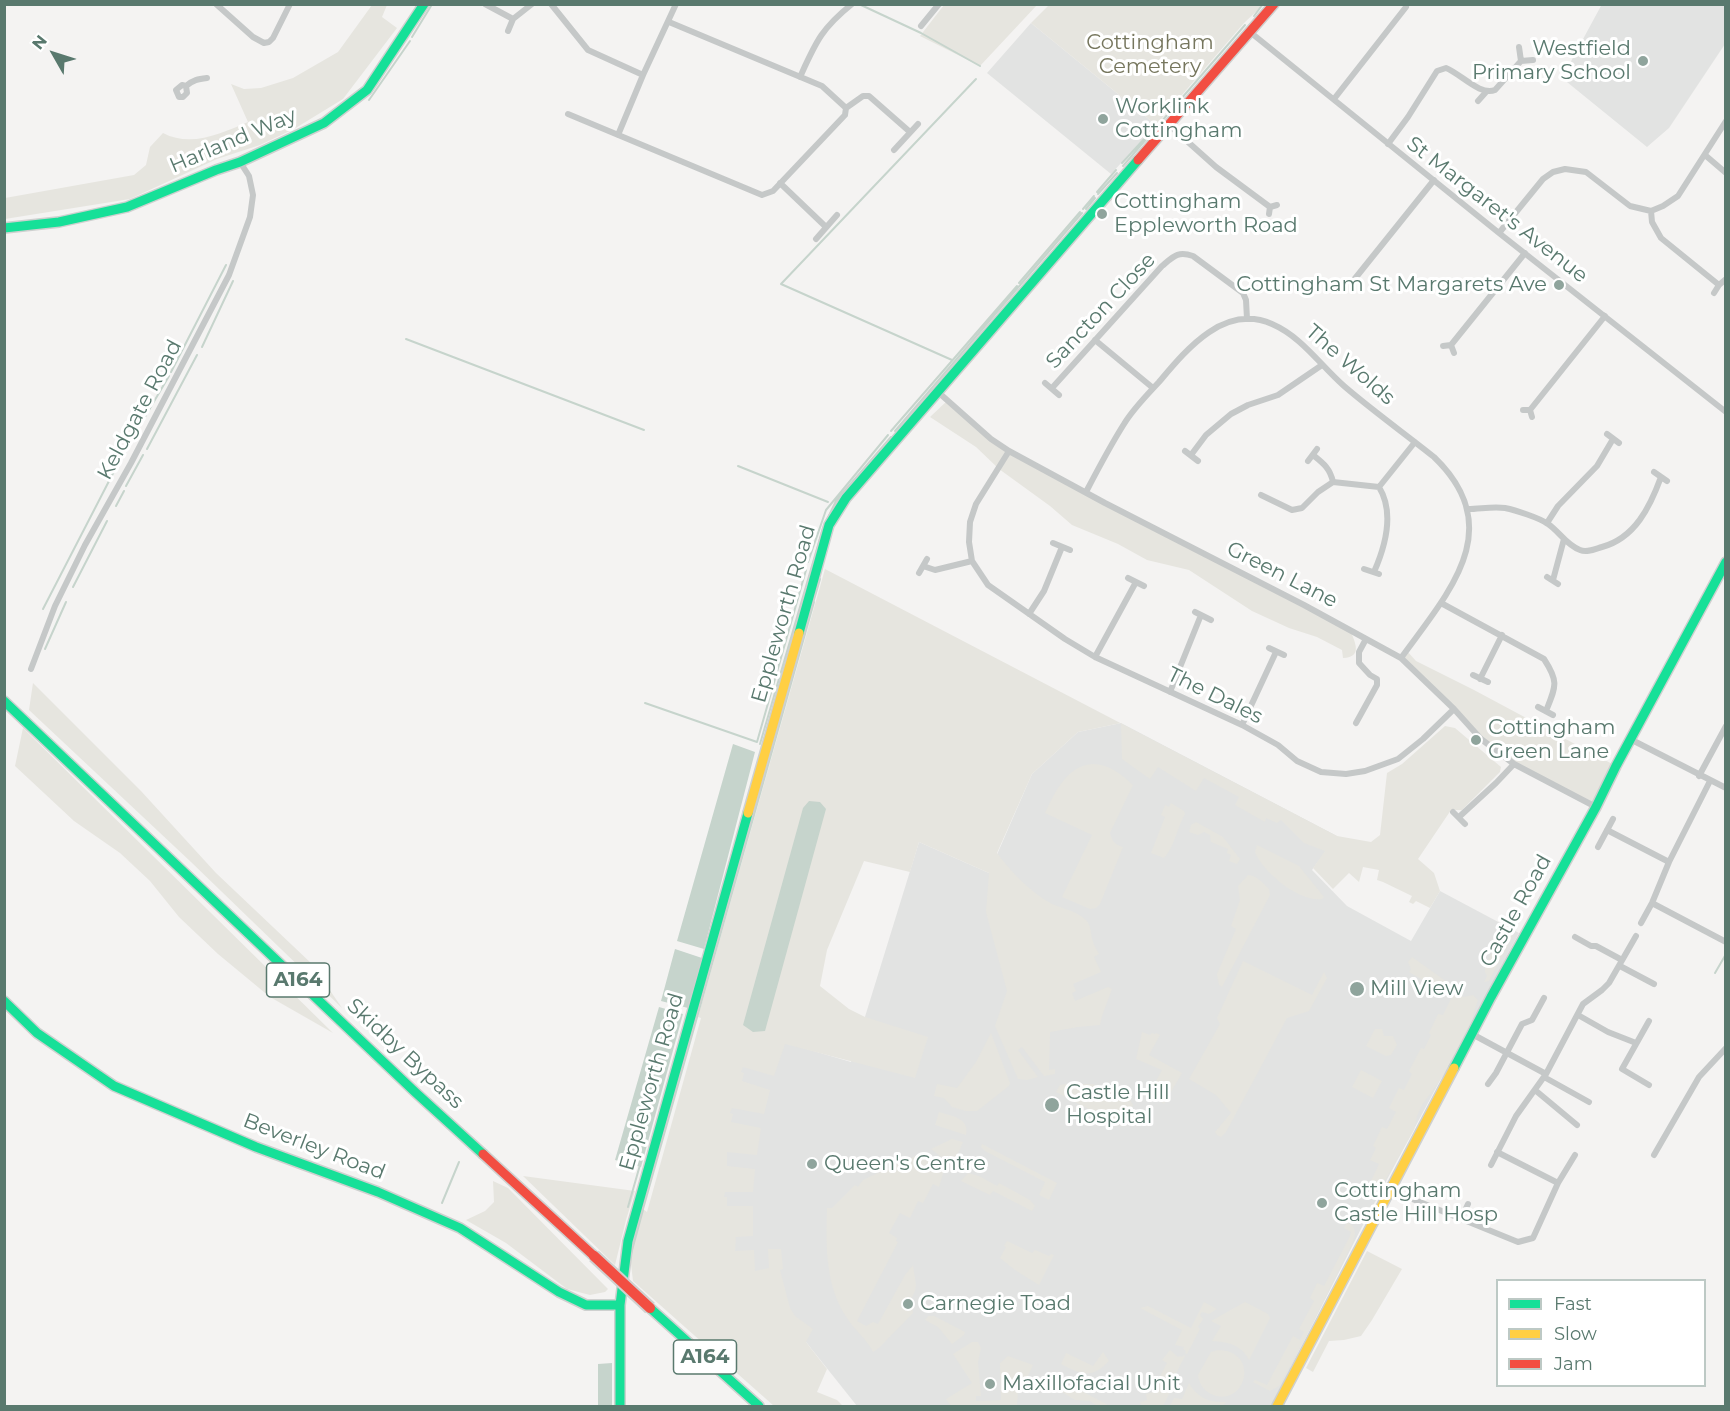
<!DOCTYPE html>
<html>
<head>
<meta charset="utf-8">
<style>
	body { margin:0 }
	#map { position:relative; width:1730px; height:1411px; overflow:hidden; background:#f4f3f2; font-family:Montserrat,sans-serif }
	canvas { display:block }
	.frame { position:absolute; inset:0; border:6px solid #59796e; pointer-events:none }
	.legend { position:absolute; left:1496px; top:1279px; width:210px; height:108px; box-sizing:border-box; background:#fff; border:2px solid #bdc9c5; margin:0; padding:8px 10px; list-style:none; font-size:18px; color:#59796e }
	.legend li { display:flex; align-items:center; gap:12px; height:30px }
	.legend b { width:30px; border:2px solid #bdc9c5 }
	.north { position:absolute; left:24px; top:24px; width:60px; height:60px; -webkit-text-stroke:4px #fff; paint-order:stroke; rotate:309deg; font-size:16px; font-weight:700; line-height:24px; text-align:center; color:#59796e }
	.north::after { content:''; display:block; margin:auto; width:21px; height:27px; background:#59796e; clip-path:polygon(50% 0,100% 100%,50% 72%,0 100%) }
</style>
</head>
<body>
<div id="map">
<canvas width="1730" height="1411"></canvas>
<div class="frame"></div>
<ul class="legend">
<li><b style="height:8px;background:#16e098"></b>Fast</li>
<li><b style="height:8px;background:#ffcf43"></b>Slow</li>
<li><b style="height:8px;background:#f24e42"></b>Jam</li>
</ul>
<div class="north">N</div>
</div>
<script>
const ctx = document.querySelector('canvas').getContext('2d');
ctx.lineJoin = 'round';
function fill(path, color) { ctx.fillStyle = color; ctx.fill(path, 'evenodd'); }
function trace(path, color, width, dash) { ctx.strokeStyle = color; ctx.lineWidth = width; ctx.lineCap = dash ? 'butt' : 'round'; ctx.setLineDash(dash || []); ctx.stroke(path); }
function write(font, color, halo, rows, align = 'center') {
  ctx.font = font + ' Montserrat,sans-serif'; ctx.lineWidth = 6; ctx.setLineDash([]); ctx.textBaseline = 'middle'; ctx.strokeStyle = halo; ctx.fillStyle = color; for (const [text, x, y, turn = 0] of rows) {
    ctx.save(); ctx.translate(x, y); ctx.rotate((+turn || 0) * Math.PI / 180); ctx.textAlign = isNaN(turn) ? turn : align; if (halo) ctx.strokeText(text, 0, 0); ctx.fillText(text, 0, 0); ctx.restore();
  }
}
fill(new Path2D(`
	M1602 4 1725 5V44L1669 128 1647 147 1562 78Z
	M1031 23 1156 125 1111 174 987 73Z
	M1121 723 1337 836 1312 870 1347 906 1411 941 1440 891 1519 933 1368 1215 1271 1406H857L806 1342 729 1290 701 1018 851 1062 919 842 989 873 1032 774 1078 732Z`), '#e2e3e2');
fill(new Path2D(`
	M372 5H387L382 17 397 28 343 99 294 129 260 145 217 159 130 199 5 219V198L134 175 146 165 150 147 163 133C191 148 222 133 248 122L231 84 244 89 261 88 293 78 338 52Z
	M944 5V4L1037 5 980 66 920 36Z
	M1049 5V4L1263 5 1244 23 1156 125 1031 23Z
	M948 400 1009 451 1350 629C1354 641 1364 657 1343 658L1342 650 1317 637 1289 628 1252 611 1189 570 1147 560 1118 544 1072 525 1050 506 999 469 976 447 930 417Z
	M825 569 1337 836 1371 842 1380 835 1387 773 1402 764 1445 726 1455 728 1501 767 1500 772 1462 810H1451L1418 859 1434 873 1440 891 1430 908 1416 901 1413 904 1409 902 1412 896 1383 882 1377 880 1379 870 1363 867 1359 882 1349 873 1333 889 1313 868 1325 851 1304 843 1281 820 1277 823 1266 818 1265 822 1235 805 1239 797 1204 778 1196 791 1158 767 1150 779 1122 759 1121 723 1078 732 1032 774 997 853C1012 873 1030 892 1052 904 1063 909 1077 911 1086 920 1092 927 1090 933 1093 942 1094 946 1097 950 1099 954L1094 957 1101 972 1073 984 1076 991 1072 993 1075 1001 1108 987 1112 989 1102 1016 1100 1025 1078 1027 1050 1032 1049 1070 1055 1069V1074L1044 1076 1022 1047 1018 1050 1038 1077 1027 1080 1018 1079 995 1026 1007 991 986 912 989 873 919 842 910 872 864 861 827 950 820 986 849 1009 865 1017 928 1037 915 1078 785 1044 774 1076 743 1067 741 1072 744 1073 742 1081 770 1090 764 1114 732 1108 730 1113 733 1114 731 1122 761 1128 757 1155 727 1152V1166L755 1169 753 1192H725L724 1197H727V1206H753V1236L736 1237 735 1251 754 1250 755 1271 769 1268 768 1249H781L783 1269 780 1270 790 1308 795 1316 813 1329 806 1342 827 1369 817 1392 837 1400 843 1406H774L633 1281 630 1256 643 1209 647 1212 701 1018 698 1017Z
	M1407 651 1416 661 1474 690 1616 766 1596 807 1514 764 1481 739 1401 658Z
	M33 683 141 791 216 873 312 964 342 1008 191 862 29 710Z
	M23 728 333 1033 270 997 218 954 179 917 150 881 120 853 74 821 15 766Z
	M1092 764C1109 764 1121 774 1133 785L1110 833C1112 841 1115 845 1123 847L1100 904 1096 908 1090 909 1062 897 1092 835 1045 813C1055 792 1067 766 1092 764Z
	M1171 803 1184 811 1185 814C1177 827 1175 846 1164 858L1151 853 1165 817 1161 815 1165 805 1169 807Z
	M1196 822 1223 837 1240 859 1237 864 1229 861 1231 855 1227 853 1228 849 1211 842 1210 835 1204 832 1198 835 1189 832 1191 825Z
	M1257 845 1299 866 1324 897 1322 899C1298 902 1263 872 1255 852Z
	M1248 875C1256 875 1264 884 1269 889L1270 895 1222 987 1219 985 1217 974 1236 929 1231 926 1240 900 1238 886Z
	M1503 931 1513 936 1489 981 1484 982 1487 976 1485 972V966Z
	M1412 957 1457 989V994L1464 997 1473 995 1478 1000 1471 1021 1446 1072 1422 1105 1417 1116 1414 1130 1382 1186 1371 1181 1379 1164 1370 1160 1376 1148 1373 1146 1382 1127 1387 1129 1396 1112 1389 1108 1399 1088 1404 1090 1412 1074 1409 1071 1421 1048 1424 1049 1431 1035 1429 1033 1438 1014 1443 1015 1452 997 1448 994V992L1435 985 1433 986 1409 972 1411 969 1408 962Z
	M1243 961 1312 995 1324 972 1327 978 1309 1011 1287 1018 1226 1132 1221 1137 1217 1135 1215 1132 1231 1113 1216 1095 1189 1079 1220 1024 1217 1018Z
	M1375 1029H1382L1384 1036H1393L1397 1045 1391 1055 1386 1056 1366 1046Z
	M1142 1032 1150 1035 1152 1033 1155 1034 1156 1033 1160 1035 1149 1055 1182 1073 1164 1104 1150 1092 1162 1070 1136 1059Z
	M991 1033 1010 1083 1009 1086 977 1111H966L952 1107 944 1098 934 1096 937 1084 957 1088 976 1062Z
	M1361 1070 1382 1081 1373 1098 1352 1087Z
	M1065 1084H1093L1130 1100 1133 1105 1128 1119 1123 1127 1056 1092 1060 1085Z
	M939 1112C952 1116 970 1118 966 1135L935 1125Z
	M952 1139 963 1142 957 1156 952 1163 945 1160 931 1149Z
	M982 1144 1057 1183 1049 1200 1039 1195 1045 1182 985 1151 981 1147Z
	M921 1153 943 1169V1174L939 1187 933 1184 923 1203 918 1201 910 1218 900 1213 889 1233 897 1238 896 1241 898 1242 857 1321 866 1326 873 1322 878 1324 905 1275 913 1265 916 1285 915 1291 911 1299 913 1313 879 1348 873 1352C867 1339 855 1331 847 1318 825 1285 826 1247 827 1208H832L855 1185 858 1187 863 1180 901 1162H906L907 1160Z
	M968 1173 979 1176 997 1186 999 1183 1030 1200 1035 1206 1032 1211 993 1191 990 1195 961 1181Z
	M523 1176 635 1191 626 1220 615 1265Z
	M493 1181 508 1188 608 1289 605 1292 590 1295 567 1289 506 1243 466 1220 485 1211 494 1202Z
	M1347 1222C1357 1227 1356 1234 1352 1244L1308 1333 1279 1386 1270 1391 1253 1382 1255 1380 1267 1385 1293 1336 1300 1340 1304 1332 1299 1329 1314 1301 1310 1298 1317 1283 1324 1286 1350 1236 1351 1232 1344 1228Z
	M1007 1241 1032 1253 1035 1250 1049 1256 1051 1254 1054 1255 1039 1285 1015 1270 1000 1258 1006 1247 1004 1246Z
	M1367 1251 1402 1269 1372 1320 1361 1336 1344 1340 1329 1341 1313 1372 1306 1368Z
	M1204 1302 1217 1309 1209 1314 1202 1312 1200 1315 1203 1319 1198 1327 1200 1329 1187 1354 1185 1353 1186 1351 1183 1349 1184 1347 1175 1345 1182 1330 1140 1308 1148 1306 1191 1328Z
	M1245 1302 1268 1314 1270 1318 1249 1360C1242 1345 1228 1342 1212 1341L1221 1326 1211 1321Z
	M928 1316H934L963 1331 965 1332 964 1335 952 1344 938 1327 925 1320Z
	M972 1342H978L981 1348 978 1362 981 1396H976V1401L1001 1400 1000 1363 1008 1356 1033 1365 1026 1380 1022 1382 1018 1389 1017 1406H951L946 1399 972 1383 953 1354Z
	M1170 1350 1178 1357 1180 1356 1182 1357 1184 1355 1185 1356 1172 1381H1170L1168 1385 1172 1388 1163 1406H1142L1140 1402 1147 1400 1146 1394 1153 1392 1149 1373 1154 1374V1376L1159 1378 1167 1363 1162 1360Z
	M1218 1350C1262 1351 1245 1410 1211 1394 1203 1390 1199 1383 1198 1375L1211 1352Z
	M1103 1352 1109 1361C1091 1380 1081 1374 1061 1364L1066 1353 1093 1366Z
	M1189 1383C1197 1398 1210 1403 1226 1402L1223 1406H1170L1174 1398 1182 1399Z
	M1066 1385 1074 1387 1108 1405 1097 1406 1090 1401 1075 1400 1057 1389Z`), '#e6e5df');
fill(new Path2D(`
	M733 744 755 752 704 949 677 941Z
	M809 801 820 802 826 809 765 1031 753 1032 743 1025 803 808Z
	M675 949 702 958 688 1008 661 1001Z
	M659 1007 683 1014 641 1167 615 1160Z
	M612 1363V1406H598V1364Z`), '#c6d4cc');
trace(new Path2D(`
	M861 5 921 33 980 66
	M1254 16 1263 4
	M412 37 431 6
	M369 100 410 41
	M1122 163 1145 138
	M1123 166 1245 25
	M1097 192 1116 170
	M1098 194 1117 173
	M1083 209 1094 196
	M1086 209 1095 198
	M1019 283 1080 212
	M406 339 644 430
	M202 347 233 281
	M952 360 781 284 976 79
	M171 372 226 265
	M891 431 1017 286
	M895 431 1082 213
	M126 449 169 376
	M147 449 197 355
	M738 466 828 502
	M126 486 143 455
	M116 506 124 491
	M808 562 826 510 888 435
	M73 587 107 521
	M813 603 820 579
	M43 609 124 452
	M45 649 66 602
	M645 703 757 742 806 570
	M760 744 823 528 836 501 891 437
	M1715 973 1726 954
	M442 1203 459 1162
	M628 1207 640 1165
	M643 1209 814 602
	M631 1254 643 1210`), '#c6d4cc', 2);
const fast = new Path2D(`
	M4 228 59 222 127 207 216 170 240 162 324 123 367 90 424 4
	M799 633 829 525 846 498 1138 160
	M4 701 415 1092 483 1154
	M4 1001 37 1033 114 1086 256 1147 378 1192 460 1228 559 1292 586 1305H620
	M1454 1068 1491 997 1596 807 1616 766 1726 562
	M650 1308 759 1406
	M620 1406V1305L628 1241 748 813`);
const slow = new Path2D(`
	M748 813 799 633
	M1277 1406 1454 1068`);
const jam = new Path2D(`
	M1138 160 1274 4
	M483 1154 594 1256`);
trace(fast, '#ced0cf', 12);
trace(slow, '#ced0cf', 12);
trace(jam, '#ced0cf', 12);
trace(new Path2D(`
	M216 4 253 37 264 43 269 42 273 38 290 4
	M485 4 513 19
	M551 4 588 50 643 75
	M669 22 822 86 846 108
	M921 26 939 4
	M508 31 513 19 532 4
	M1250 32 1499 233 1726 412
	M1519 47 1521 61 1533 60
	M800 77C816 42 821 29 852 4
	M186 86 182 85 176 90 179 97H183L187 93 186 86C193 80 198 79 207 78
	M1334 99 1406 7
	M1478 101 1486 92
	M846 108 863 96H869L910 132
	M568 114 762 195 773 191 845 115 846 108
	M1169 125 1216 167 1270 207
	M618 135 643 75 676 4
	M1388 144 1408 117 1437 71 1446 68C1461 74 1480 96 1495 90L1521 61
	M894 150 918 124
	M1705 155 1726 173
	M780 183 826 227
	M1651 211 1652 222 1661 238 1719 285
	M1269 214 1270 207 1277 205
	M1499 233 1543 179 1553 172 1565 169 1586 172 1630 206 1651 211 1663 206 1678 196 1726 121
	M816 239 837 215
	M1353 281 1434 180
	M1714 293 1719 285 1726 279
	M1095 340 1153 388
	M1451 345 1525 253
	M1443 346 1451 345 1454 353
	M1045 383 1059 395
	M1052 388 1162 266C1174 256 1178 251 1193 256L1243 293 1246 300 1247 319
	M938 392 991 439 1009 451 1105 503 1304 605 1401 658 1454 709 1481 739 1514 764 1596 807
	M1523 410H1530L1532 417
	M1530 410 1605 316
	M1607 434 1619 443
	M1009 451 976 504 970 522 969 542 972 561 988 585 1065 639 1095 657 1242 725 1278 745 1297 761 1321 772 1346 774 1365 771 1398 759 1423 739 1454 709
	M1185 451 1198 461
	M1191 455 1206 435 1231 414 1248 405 1278 395 1322 365
	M1313 455C1323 463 1330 468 1333 482
	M1308 461 1317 449
	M1654 472 1667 481
	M1086 492C1098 469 1110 446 1124 424 1133 409 1147 395 1159 382 1186 350 1224 303 1272 324 1302 337 1320 365 1344 386 1373 411 1404 433 1434 457 1509 529 1448 593 1401 658
	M1261 495 1292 510 1302 508 1318 492 1333 482 1379 487
	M1468 509C1480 509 1493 506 1505 508 1515 510 1540 518 1548 524 1559 531 1566 545 1580 550 1587 553 1595 549 1602 547 1635 538 1650 507 1661 477
	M1547 523 1558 506 1597 466 1613 439
	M1053 543 1070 550
	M923 566 935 570 972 561
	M1364 569 1379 574
	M1374 572C1385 547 1395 513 1379 487L1415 442
	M919 573 927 559
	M1547 577 1558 584
	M1128 578 1144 586
	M1553 580 1564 539
	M1441 603 1544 659C1559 682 1556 686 1546 711
	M1195 612 1211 620
	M1029 614 1044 591 1062 547
	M1269 648 1284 655
	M1095 657 1136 582
	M31 669 55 606 85 545 131 463 229 275 250 217 253 195 249 176 240 162
	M1473 675 1488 682
	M1480 679 1502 635
	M1170 692 1201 615
	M1538 707 1553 715
	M1356 723 1377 685V679L1370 675 1359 663V652L1366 639
	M1242 725 1276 652
	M1630 739 1726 788
	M1699 776 1726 726
	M1453 812 1465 824
	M1459 817 1496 783 1514 764
	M1607 830 1669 862 1710 781
	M1598 847 1613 819
	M1652 903 1726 942
	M1641 923 1652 903 1669 862
	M1575 937 1591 946H1596L1622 960
	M1620 966 1654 984
	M1578 1015 1608 1032 1636 1043
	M1472 1034 1546 1074 1516 1116 1491 1165
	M1546 1074 1583 1004 1602 990 1609 983 1636 936
	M1544 1077 1589 1102
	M1488 1084 1496 1073 1522 1024 1532 1020 1544 998
	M1649 1085 1622 1069 1649 1021
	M1535 1090 1577 1125
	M1654 1155 1699 1077 1726 1048
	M1558 1183 1575 1155
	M1405 1196 1518 1242 1533 1238 1558 1183 1497 1152
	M1461 1219 1468 1204`), '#c5c8c8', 6);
trace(fast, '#16e098', 9);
trace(slow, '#ffcf43', 9);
trace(jam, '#f24e42', 9);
const jamBridge = new Path2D(`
	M594 1256 650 1308`);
trace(jamBridge, '#cfd0cf', 14, []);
trace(jamBridge, '#f24e42', 10);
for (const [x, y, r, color] of [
	[1643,61,6,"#8fa49c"],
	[1103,119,6,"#8fa49c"],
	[1102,214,6,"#8fa49c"],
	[1559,285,6,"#8fa49c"],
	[1476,740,6,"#8fa49c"],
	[1357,989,8,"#8fa49c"],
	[1052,1105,8,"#8fa49c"],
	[812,1164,6,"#8fa49c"],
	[1322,1203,6,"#8fa49c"],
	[908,1304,6,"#8fa49c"],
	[990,1384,6,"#8fa49c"]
]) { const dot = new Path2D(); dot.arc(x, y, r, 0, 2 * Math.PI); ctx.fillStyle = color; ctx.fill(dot); trace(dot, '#fff', 2); }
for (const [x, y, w] of [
	[298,980,63],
	[705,1357,63]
]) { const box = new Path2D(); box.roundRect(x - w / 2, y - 17, w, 34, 4.5); ctx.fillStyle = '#fff'; ctx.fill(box); trace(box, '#59796e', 1.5); }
write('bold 20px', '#59796e', null, [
	["A164",298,980],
	["A164",705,1357]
]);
write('21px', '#76765d', '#fff', [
	["Cottingham",1150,43],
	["Cemetery",1150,67]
]);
write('21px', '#59796e', '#fff', [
	["Westfield",1631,49,"right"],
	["Primary School",1631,73,"right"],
	["Worklink",1115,107],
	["Cottingham",1115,131],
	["Cottingham",1114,202],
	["Eppleworth Road",1114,226],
	["Cottingham St Margarets Ave",1547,285,"right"],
	["Cottingham",1488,728],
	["Green Lane",1488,752],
	["Mill View",1370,989],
	["Castle Hill",1066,1093],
	["Hospital",1066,1117],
	["Queen's Centre",824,1164],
	["Cottingham",1334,1191],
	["Castle Hill Hosp",1334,1215],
	["Carnegie Toad",920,1304],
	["Maxillofacial Unit",1002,1384]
], 'left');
write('21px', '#59796e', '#fff', [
	["Harland Way",233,141,-23],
	["St Margaret's Avenue",1497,210,38],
	["Sancton Close",1101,311,-47],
	["The Wolds",1350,365,41],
	["Keldgate Road",140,410,-62],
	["Green Lane",1282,575,27],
	["Eppleworth Road",784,614,-74],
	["The Dales",1215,696,26],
	["Castle Road",1516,911,-61],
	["Skidby Bypass",405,1054,43],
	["Eppleworth Road",652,1082,-74],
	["Beverley Road",314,1147,21]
]);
</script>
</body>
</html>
